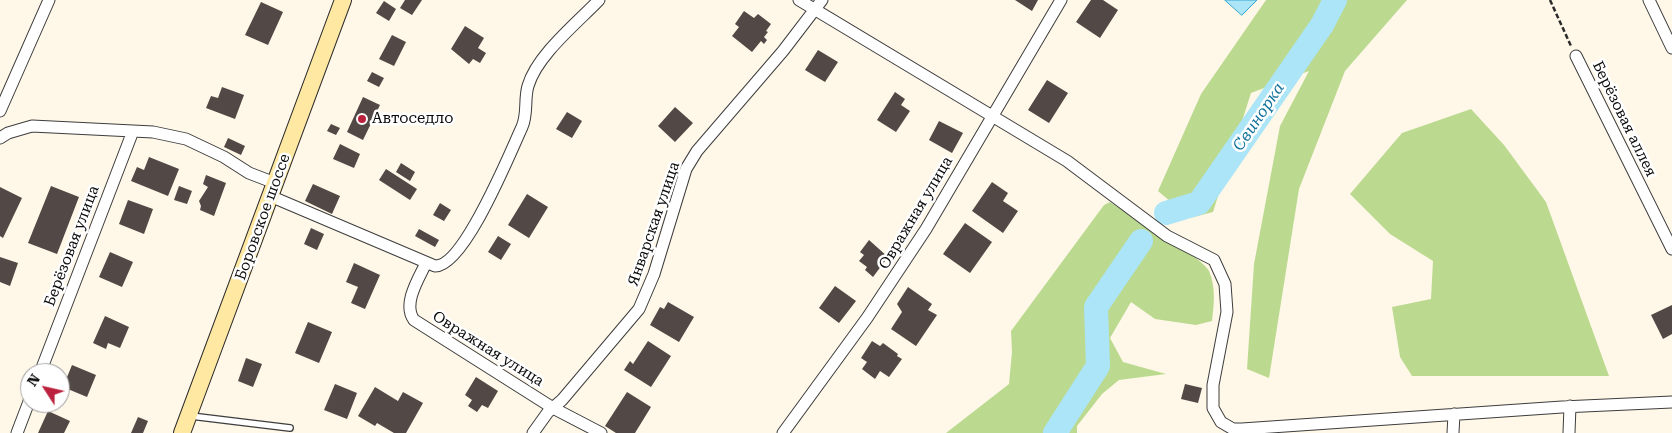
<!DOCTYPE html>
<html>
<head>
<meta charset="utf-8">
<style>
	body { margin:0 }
	#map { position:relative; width:1672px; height:433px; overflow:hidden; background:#fff7e7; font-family:"Roboto Serif",serif }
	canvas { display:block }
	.north { position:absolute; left:20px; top:363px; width:50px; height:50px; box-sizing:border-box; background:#fff; border:1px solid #9d9d9d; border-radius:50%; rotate:305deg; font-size:14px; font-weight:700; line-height:20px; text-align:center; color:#0a0a0a }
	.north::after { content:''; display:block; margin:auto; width:18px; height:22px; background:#bb213d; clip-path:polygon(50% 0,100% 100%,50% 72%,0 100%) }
</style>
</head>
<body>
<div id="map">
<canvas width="1672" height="433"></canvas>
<div class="north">N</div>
</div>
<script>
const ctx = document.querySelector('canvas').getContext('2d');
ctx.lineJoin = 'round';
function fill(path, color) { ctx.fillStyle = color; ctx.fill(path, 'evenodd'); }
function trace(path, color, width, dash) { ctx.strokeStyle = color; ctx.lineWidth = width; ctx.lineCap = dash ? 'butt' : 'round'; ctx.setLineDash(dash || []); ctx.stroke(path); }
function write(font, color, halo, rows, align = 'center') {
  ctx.font = font + ' "Roboto Serif",serif'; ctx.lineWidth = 5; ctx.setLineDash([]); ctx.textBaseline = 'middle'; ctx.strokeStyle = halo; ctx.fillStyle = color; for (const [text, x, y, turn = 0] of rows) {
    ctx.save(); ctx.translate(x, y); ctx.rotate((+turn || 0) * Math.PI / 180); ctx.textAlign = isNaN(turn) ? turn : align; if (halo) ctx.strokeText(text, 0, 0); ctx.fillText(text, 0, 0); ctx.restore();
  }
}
fill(new Path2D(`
	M1266 0H1407L1345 71 1299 189 1269 378 1247 369 1254 264 1280 126 1309 71 1251 93 1213 212 1190 218 1158 191 1201 94Z
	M1471 109 1504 145 1546 202 1609 376H1412L1400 357 1392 307 1431 299 1433 261 1390 234 1350 194 1402 133Z
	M1110 202C1127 214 1203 257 1209 271 1216 287 1214 304 1212 321L1196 325 1155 319 1131 302 1110 338 1123 362 1166 374 1119 380 1102 394 1077 426V433H946L1009 384 1012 352 1011 331 1104 205Z`), '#bbda90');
const water = new Path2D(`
	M1225 0H1257L1242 15Z`);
fill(water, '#abe5f7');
trace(water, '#30a6cf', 1);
trace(new Path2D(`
	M1166 213 1199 203 1322 25 1335 0
	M1055 433 1098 366 1096 307 1141 241`), '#abe5f7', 24);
fill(new Path2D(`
	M405 0H422L412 15 400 8Z
	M1015 0H1038L1032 11Z
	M1091 0H1103L1118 10 1100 38 1076 22Z
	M384 1 396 9 389 21 376 13Z
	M261 2 283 12 268 45 245 35Z
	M744 11 754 18 758 14 771 24 766 31 768 32 764 37 767 40 764 44 761 41 752 52 732 36 739 27 735 24Z
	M465 26 484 38 478 48 486 53 480 63 473 59 469 64 451 49Z
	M392 35 406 42 394 66 379 59Z
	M818 50 838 62 825 82 805 70Z
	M372 72 384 78 379 87 367 81Z
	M1047 80 1068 93 1049 123 1028 110Z
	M222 87 244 95 235 119 206 108 211 96 218 98Z
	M895 92 905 99 901 105 910 111 896 132 877 120Z
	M363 97 380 105 363 140 347 132Z
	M675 107 693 123 675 142 658 126Z
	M567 112 582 121 572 138 556 129Z
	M939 121 963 133 952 153 929 140Z
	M331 124 340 128 336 135 327 131Z
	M228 138 245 146 241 155 224 147Z
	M340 144 360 154 354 168 333 159Z
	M149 157 179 169 168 196 131 181 137 167 144 170Z
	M401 163 415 172 410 181 396 172Z
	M386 169 417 189 410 200 379 180Z
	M206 175 226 183 214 216 200 210 201 206 199 201 208 187 203 184Z
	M992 182 1008 193 1003 201 1018 211 1003 233 972 211Z
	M313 184 340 196 332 214 305 201Z
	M51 186 79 197 57 254 28 243Z
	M179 186 192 191 187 204 174 200Z
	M0 187 22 198 3 238 0 236Z
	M527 194 548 207 529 238 508 225Z
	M128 200 153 209 144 234 119 224Z
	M440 203 451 210 444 221 433 215Z
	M965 223 992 242 970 273 943 254Z
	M311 228 324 234 317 250 304 244Z
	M419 229 439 240 435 247 415 236Z
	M498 236 511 244 501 260 488 252Z
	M869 240 888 257 873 277 865 270 867 267 859 261 864 255 860 252Z
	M110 252 133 262 122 287 99 277Z
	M0 257 18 263 10 286 0 282Z
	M354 263 380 275 365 309 351 303 358 287 346 282Z
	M835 286 856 301 839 323 819 308Z
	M908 287 932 304 928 310 937 315 916 346 891 329 902 312 897 304Z
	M668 302 694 317 679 342 650 325 660 307 664 309Z
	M1672 305V334L1663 339 1651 315Z
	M105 316 129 327 120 348 108 343 106 349 93 343Z
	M308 322 332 332 319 363 295 353Z
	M648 341 671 356 651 387 624 370 630 361 633 364Z
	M872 341 880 346 883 343 898 354 897 356 902 359 889 377 880 371 875 379 862 369 867 362 861 358Z
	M246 358 262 364 253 387 238 381Z
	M72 365 96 375 87 397 63 387Z
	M476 377 498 391 488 408 482 405 477 412 468 406 472 400 465 395Z
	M335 384 357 393 347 419 324 410Z
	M1185 384 1202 388 1198 403 1181 399Z
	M375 387 398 401 403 392 423 403 406 433H394L377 423 375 426 358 416Z
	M627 392 651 407 635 433H616L605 426Z
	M48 411 70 421 64 433H38Z
	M138 417 148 421 143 433H131Z`), '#524946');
const lane = new Path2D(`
	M191 416 290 428`);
const street = new Path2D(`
	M799 0 1067 161 1167 236 1214 260 1225 284 1227 312 1213 385V408L1221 422 1233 429H1242L1562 407 1672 402
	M1649 0 1672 48
	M1576 56 1672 249
	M0 111 49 0
	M0 138 8 133 32 126 153 132 186 139 224 157 249 173 275 183
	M270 196 435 266C464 267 510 153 522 127 528 114 524 99 528 86 537 55 577 23 599 0
	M426 263C419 278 402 304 414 320L553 408 601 433
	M40 373 133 131
	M17 433 30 399
	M533 433 548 412 562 400 639 309 654 274 686 169 697 151 783 51 822 0
	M783 433 867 318 926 229 1061 0
	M1453 433 1454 414
	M1569 433 1570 406`);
const secondary = new Path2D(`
	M182 433 343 0`);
trace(lane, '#3d3d3d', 8);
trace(street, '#3d3d3d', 13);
trace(secondary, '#2c2c2c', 18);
trace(new Path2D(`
	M1550 0 1571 46`), '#2c2c2c', 2.5, [5, 2.5]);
trace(lane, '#fff', 5.5);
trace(street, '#fff', 11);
trace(secondary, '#ffe8a2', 16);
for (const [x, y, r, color] of [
	[362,119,5,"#bb213d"]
]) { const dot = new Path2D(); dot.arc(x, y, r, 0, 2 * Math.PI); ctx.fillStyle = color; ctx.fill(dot); trace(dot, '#fff', 2); }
write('15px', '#0a0a0a', '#fff', [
	["Автоседло",372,119]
], 'left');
write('15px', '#0a0a0a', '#fff', [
	["Берёзовая аллея",1624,119,64],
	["Овражная улица",916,213,-59],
	["Боровское шоссе",263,217,-70],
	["Январская улица",654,224,-71],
	["Берёзовая улица",72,246,-69],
	["Овражная улица",488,349,32]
]);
write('italic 16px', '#13739c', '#fff', [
	["Свинорка",1259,117,-56]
]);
</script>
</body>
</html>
